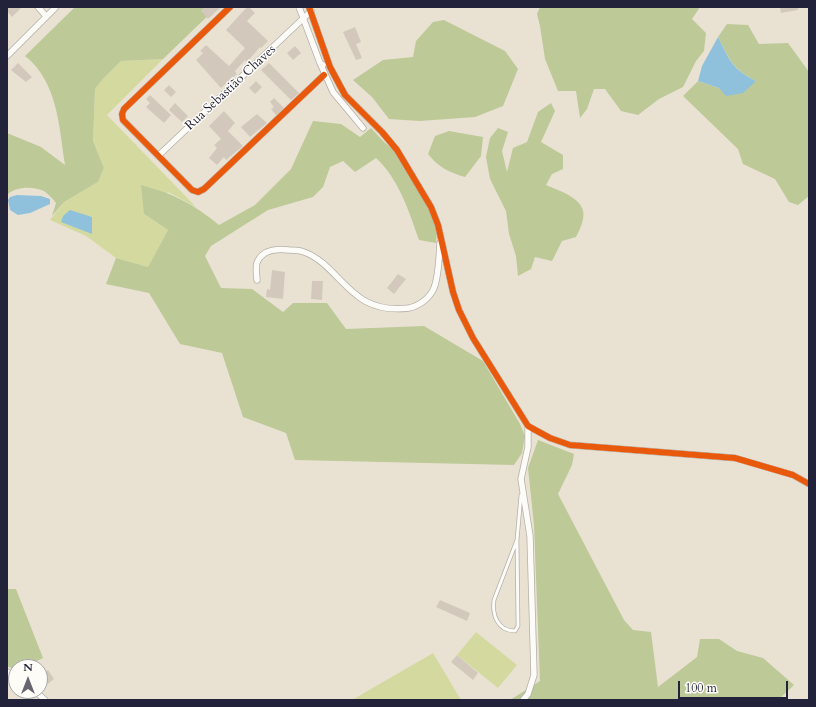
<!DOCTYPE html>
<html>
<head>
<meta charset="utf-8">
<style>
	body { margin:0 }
	#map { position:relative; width:816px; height:707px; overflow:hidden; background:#e9e2d3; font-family:Cardo,serif }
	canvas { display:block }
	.frame { position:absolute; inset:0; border:8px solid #22223b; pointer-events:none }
	.north { position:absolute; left:8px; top:659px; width:40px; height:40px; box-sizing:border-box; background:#fdfcf7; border:1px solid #a5a5ac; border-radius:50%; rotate:0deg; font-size:11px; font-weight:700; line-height:16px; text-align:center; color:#22223b }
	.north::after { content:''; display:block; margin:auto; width:14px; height:18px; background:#686570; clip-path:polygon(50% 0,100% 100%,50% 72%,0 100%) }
	.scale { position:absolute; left:678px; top:681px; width:110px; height:18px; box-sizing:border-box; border:2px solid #22223b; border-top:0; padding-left:5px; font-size:12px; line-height:14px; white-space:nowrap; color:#22223b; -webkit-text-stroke:3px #fdfcf7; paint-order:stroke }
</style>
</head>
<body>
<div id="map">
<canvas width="816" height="707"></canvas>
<div class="frame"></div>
<div class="north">N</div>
<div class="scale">100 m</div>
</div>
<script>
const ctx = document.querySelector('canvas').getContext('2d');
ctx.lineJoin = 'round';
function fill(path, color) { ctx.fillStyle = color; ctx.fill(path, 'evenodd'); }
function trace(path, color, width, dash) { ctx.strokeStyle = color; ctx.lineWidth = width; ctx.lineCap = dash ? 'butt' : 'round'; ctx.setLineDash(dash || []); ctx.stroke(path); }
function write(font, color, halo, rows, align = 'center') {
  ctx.font = font + ' Cardo,serif'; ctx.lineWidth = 3; ctx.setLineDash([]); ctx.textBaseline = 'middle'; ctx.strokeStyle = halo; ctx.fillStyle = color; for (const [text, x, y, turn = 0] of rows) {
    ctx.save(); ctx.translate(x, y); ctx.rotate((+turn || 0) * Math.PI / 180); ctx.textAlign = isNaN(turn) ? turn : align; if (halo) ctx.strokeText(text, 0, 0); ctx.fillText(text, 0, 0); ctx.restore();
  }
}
fill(new Path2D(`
	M163 59 107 115 196 207 168 192 144 214 168 230 148 267 116 258 86 236 50 220 64 202 98 182 104 168 93 141 95 89 103 79 121 61Z
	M476 632 517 665 498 688 457 655Z
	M433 653 461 700H352Z`), '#d4da9f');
fill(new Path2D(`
	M75 7H217L163 59 121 61 103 79 95 89 93 141 104 168 98 182 64 202 52 216 56 203C53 199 48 194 44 191 34 186 15 186 7 195V133L41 147 65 165C59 127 58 82 25 56Z
	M540 7H700L692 19 706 33 704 51 696 61 683 87 659 99 638 115 621 111 605 89H594L587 109 580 118 576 91H558L545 59 540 26 537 14Z
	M444 20 505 51 518 69 503 106 475 117 420 121 389 119 372 97 353 80 383 60 413 57 416 41 433 22Z
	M727 24 748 25 759 44 788 43 809 72V196L798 205 789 202 775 179 743 164 738 149 683 96 698 81 719 88 756 81C732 69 730 60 718 37Z
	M551 103 555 111 541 142 563 155V169L552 174 546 185C559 191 588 199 583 219 582 225 579 231 576 237L562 241 552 261 535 257 531 269 518 276 516 256 509 234 506 211 490 179 486 157 490 138 498 128 508 132 502 151 507 172 513 148 527 142 538 112Z
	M313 121 341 124 360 137 371 128 384 142 397 153 427 202 437 227 436 243 419 240C409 212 399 179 376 158L355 172 343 161 330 167 323 187 313 197 268 210 211 246 205 256 221 288 252 289 283 312 293 303H327L346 329 424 326 483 361 520 424 525 436 522 453 514 465 295 460 286 433 243 417 222 353 180 344 149 293 106 284 116 258 148 267 168 230 144 214 141 185C174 194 192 203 219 225L255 205 291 169Z
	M449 131 483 137 481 156 465 177C449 172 439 168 428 154L435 136Z
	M538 440 574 454 572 465 558 494 624 620 633 630 651 632 658 687 697 657 700 639H719L737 651 763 658 794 685 778 700H510L540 681 534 525 528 468Z
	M7 589H16L43 658 24 667H16V670L7 666Z`), '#bdc997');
fill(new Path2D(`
	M718 37C730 61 732 69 756 81L743 93 726 96 719 88 698 81 702 66Z
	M17 195 41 196 50 199V204L30 213 18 215 10 210 8 200 10 197Z
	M70 210 92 217V234L61 222 63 216Z`), '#8fc1dd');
fill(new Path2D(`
	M7 7H22L12 17 7 11Z
	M205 7H221L208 19 201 11Z
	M247 7H249L255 13 247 21 268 41 261 48 260 47 247 62 245 60 235 71 237 74 221 88 196 60 203 53 200 51 206 45 229 66 245 48 226 30Z
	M780 7H798V10L781 13Z
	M355 27 361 42 356 44 362 58 356 60 343 32Z
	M295 46 301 53 293 60 287 53Z
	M18 63 32 77 26 82 11 70Z
	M269 63 299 93 291 100 261 70Z
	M256 81 262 87 255 94 249 88Z
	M169 85 176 92 171 97 164 90Z
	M150 95 171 115 164 123 146 107 150 103 146 99Z
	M274 98 284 108 276 115 271 109 274 107 270 102Z
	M175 103 188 116 182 122 169 110Z
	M224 111 235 123 228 131 243 146 226 160 224 157 217 165 209 158 217 148 214 145 221 139 209 126Z
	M257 114 267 123 250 137 241 127Z
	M272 270 285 272 283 299 266 297 267 289 270 290Z
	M398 274 406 279 394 294 387 288Z
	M312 281H323L322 300 311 299Z
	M440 600 470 613 467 621 436 607Z
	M457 655 478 673 473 680 451 662Z
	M48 670 54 679 48 684 41 674Z`), '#d2c9bc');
const service = new Path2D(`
	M517 540 494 600C492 614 497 631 515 631L518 626 517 540 521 495`);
const minor = new Path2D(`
	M38 7 46 16
	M230 7 124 109 122 114 123 120 192 190 198 192 204 189 324 75
	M299 7 320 63 323 65
	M309 7 330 67 345 95 382 132 397 150 431 207 438 225 453 292 459 310 473 338 528 426 550 438 570 445 735 458 793 475 809 484
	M7 56 56 7
	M320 63 333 92 363 128
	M158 156 311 11
	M257 280C256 267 254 261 265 253 272 249 281 249 289 250 293 250 299 250 304 252 329 261 342 288 365 301 378 308 394 310 409 308 419 306 430 298 434 288 439 275 439 257 440 243
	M7 672 16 677
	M35 691 45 700
	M523 700 528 694 534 675 530 536 521 479 528 447V426`);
trace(service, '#b3afa8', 4.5);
trace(minor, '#b3afa8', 7);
trace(service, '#fcfbf8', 3);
trace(minor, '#fcfbf8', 5.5);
trace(new Path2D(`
	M230 7 124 109 122 114 123 120 192 190 198 192 204 189 324 75
	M309 7 330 67 345 95 382 132 397 150 431 207 438 225 453 292 459 310 473 338 528 426 550 438 570 445 735 458 793 475 809 484`), '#e8590c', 6);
write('13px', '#22223b', '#fdfcf7', [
	["Rua Sebastião Chaves",231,88,-43]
]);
</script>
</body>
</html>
